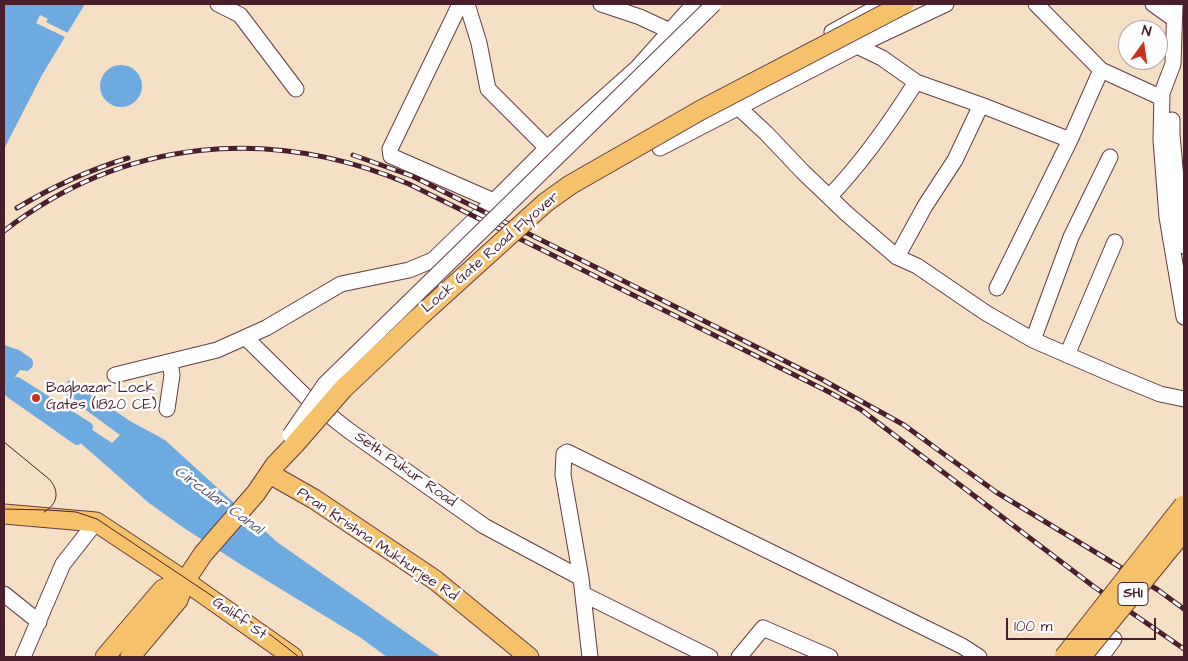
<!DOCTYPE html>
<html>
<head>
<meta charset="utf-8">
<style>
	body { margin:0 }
	#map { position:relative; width:1188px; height:661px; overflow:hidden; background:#f5e0c5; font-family:"Architects Daughter",sans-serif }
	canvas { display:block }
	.frame { position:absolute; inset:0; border:5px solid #4a1f2b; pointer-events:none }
	.north { position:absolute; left:1118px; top:20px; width:50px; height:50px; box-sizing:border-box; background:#fff; border:1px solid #b7a5aa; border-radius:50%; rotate:14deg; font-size:14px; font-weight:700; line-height:20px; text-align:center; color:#4a1f2b }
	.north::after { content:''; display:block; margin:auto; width:18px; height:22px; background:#c8321e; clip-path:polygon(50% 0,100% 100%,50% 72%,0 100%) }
	.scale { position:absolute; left:1006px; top:618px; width:150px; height:22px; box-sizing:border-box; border:2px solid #4a1f2b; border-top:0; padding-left:6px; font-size:15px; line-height:18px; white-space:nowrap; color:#4a1f2b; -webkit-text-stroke:4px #fff; paint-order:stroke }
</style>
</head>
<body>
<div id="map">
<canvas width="1188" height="661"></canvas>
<div class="frame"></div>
<div class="north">N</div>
<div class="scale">100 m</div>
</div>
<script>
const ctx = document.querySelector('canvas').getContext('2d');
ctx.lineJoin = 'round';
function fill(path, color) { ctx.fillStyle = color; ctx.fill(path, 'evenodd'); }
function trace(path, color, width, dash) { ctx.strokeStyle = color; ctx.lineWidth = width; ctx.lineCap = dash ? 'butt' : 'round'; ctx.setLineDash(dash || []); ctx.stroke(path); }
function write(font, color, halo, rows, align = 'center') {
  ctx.font = font + ' "Architects Daughter",sans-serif'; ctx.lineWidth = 5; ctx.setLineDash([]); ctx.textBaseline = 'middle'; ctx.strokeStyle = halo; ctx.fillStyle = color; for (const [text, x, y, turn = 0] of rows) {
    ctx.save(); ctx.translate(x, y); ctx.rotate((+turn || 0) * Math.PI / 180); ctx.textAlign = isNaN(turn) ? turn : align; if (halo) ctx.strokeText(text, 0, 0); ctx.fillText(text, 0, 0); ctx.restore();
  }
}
fill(new Path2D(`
	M4 4H85L42 75 4 149Z
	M100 86a21 21 0 1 1 42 0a21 21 0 1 1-42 0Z
	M4 345 19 350 32 359C34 365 33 367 28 371L20 370 15 377 17 382 10 393 4 390Z
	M69 380 130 421 165 440 277 542 441 657H387L361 638 243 566 184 528 149 503 77 440 80 432 88 427 112 443 120 435 60 391Z`), '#6daadf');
fill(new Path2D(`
	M40 15 48 19 46 22 70 34 67 38 36 23Z`), '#f5e0c5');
trace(new Path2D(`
	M4 379 90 437
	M17 382 88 427 80 432 77 440 10 393Z`), '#6daadf', 10);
const minor = new Path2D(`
	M218 4 240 15 296 89
	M460 4 390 149 391 156 494 201 547 148 638 67 694 4
	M467 4 479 43 488 89 547 148
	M601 4 640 17 670 31
	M1036 4 1101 70 1162 98
	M1153 4 1174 19
	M1175 4 1173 64 1162 93 1161 140 1167 217 1184 317
	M832 32 883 4
	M857 46 882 58 916 82 981 105 1070 140
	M739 108 766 133 803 172 847 214 897 257 917 266 986 313 1033 340 1114 375 1160 394 1184 399
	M1172 120V135L1181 233 1184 246
	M660 148 857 46 946 4
	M829 197C863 162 890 123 916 82
	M897 257 925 206 955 160 981 105
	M997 288 1070 140 1101 70
	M246 338 305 396 348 430 484 526 581 578
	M1033 340 1071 237 1110 157
	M1067 355 1115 242
	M115 375 217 350 266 328 341 284 409 270 433 260 494 201
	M167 409 172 375 170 362
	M4 594 39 622
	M583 594 710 657
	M23 657 63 564 96 522
	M590 657 581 578 563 475 564 454 567 452 962 646 979 657
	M739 657 763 628 830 657
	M1101 657 1114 639`);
const major = new Path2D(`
	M270 474 314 499 435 580 529 657
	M4 514 96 522 185 581 293 657
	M105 657 163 589 185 581 203 554 256 493 275 465 295 444
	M130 657 178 600 185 581`);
trace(minor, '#643c42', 17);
trace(major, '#643c42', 21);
trace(minor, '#fff', 15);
trace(major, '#f6c16b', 19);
trace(new Path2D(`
	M4 442 49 479C60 491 58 504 44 512
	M4 509 48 510 76 512 97 519 272 636 299 657`), '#4a1f2b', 1);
const rail = new Path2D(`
	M353 155 412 176 823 380 904 425 996 492 1158 590 1184 609
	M17 208C52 187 89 170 128 158
	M4 231C124 138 270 125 409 184L829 392 860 409 1093 586 1184 649`);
trace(rail, '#4a1f2b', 5);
trace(rail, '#fff', 3, [9]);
const minorBridge = new Path2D(`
	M290 435 325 384 714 4`);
const majorBridge = new Path2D(`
	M295 444 343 389 419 317 545 203 570 185 701 110 904 4
	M1064 657 1184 505
	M1081 657 1184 531`);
trace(minorBridge, '#643c42', 17, []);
trace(majorBridge, '#643c42', 21, []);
trace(minorBridge, '#fff', 15);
trace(majorBridge, '#f6c16b', 19);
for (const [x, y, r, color] of [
	[36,398,5,"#c8321e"]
]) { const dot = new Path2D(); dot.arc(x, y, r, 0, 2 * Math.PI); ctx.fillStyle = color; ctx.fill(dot); trace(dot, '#fff', 2); }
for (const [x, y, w] of [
	[1133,594,30]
]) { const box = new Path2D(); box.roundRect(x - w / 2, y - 11.5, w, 23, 4); ctx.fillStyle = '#fff'; ctx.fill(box); trace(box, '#4a1f2b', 1); }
write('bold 14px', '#4a1f2b', null, [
	["SH1",1133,594]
]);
write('15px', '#4a1f2b', '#fff', [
	["Lock Gate Road Flyover",491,253,-41],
	["Seth Pukur Road",405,470,35],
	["Pran Krishna Mukhurjee Rd",377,545,34],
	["Galiff St",239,619,35]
]);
write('15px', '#4a1f2b', '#fff', [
	["Bagbazar Lock",46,389],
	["Gates (1820 CE)",46,406]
], 'left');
write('italic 16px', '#585773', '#fff', [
	["Circular Canal",218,501,36]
]);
</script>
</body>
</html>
